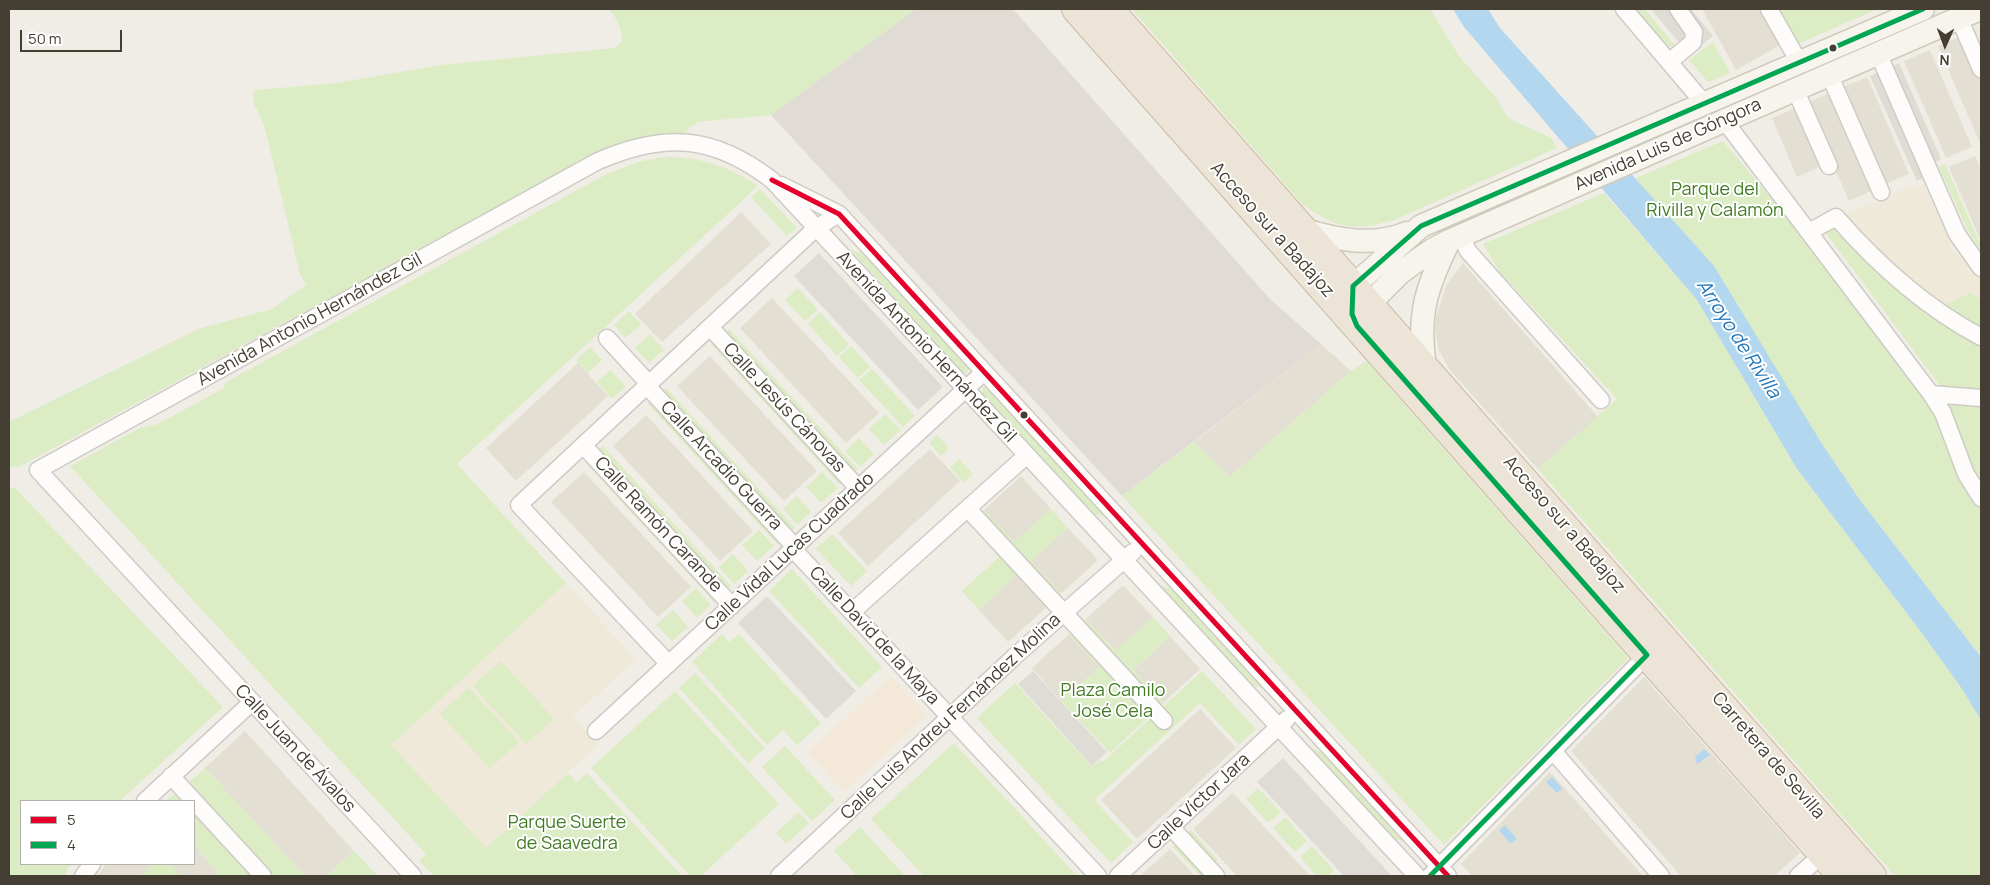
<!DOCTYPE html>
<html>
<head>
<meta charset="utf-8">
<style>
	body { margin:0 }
	#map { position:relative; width:1990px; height:885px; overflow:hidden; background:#f0ede6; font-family:Manrope,sans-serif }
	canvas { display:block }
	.frame { position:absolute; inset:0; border:10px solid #453f33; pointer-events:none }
	.legend { position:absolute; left:20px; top:800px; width:175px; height:65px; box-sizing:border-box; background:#fff; border:1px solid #b5b2ad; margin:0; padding:6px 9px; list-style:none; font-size:15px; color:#453f33 }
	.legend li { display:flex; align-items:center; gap:10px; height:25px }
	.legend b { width:25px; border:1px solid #b5b2ad }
	.north { position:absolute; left:1920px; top:20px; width:50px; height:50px; -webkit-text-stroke:4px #fff; paint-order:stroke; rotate:182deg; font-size:14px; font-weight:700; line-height:20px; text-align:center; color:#453f33 }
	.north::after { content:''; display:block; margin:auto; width:18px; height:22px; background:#453f33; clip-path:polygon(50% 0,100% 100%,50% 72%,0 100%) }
	.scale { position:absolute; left:20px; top:30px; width:102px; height:22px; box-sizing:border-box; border:2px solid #453f33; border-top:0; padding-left:6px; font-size:15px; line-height:18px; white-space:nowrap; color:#453f33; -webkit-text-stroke:4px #fff; paint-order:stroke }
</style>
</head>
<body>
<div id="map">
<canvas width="1990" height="885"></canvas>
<div class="frame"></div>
<ul class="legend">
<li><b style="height:6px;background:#e4002b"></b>5</li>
<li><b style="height:6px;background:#00a651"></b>4</li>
</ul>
<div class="north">N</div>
<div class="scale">50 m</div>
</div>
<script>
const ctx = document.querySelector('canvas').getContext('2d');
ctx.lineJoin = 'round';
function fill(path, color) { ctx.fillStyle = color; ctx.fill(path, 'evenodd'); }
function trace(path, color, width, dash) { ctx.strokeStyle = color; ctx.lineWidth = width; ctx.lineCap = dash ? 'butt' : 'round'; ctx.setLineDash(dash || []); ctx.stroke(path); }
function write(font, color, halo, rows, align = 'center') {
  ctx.font = font + ' Manrope,sans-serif'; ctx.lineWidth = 4; ctx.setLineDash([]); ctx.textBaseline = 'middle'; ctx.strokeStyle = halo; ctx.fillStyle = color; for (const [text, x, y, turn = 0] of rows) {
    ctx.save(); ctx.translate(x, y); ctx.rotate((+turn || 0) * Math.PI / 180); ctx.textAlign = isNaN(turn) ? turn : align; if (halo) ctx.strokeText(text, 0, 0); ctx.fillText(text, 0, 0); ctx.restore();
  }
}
fill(new Path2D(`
	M1702 9H1768L1786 42 1736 70Z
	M1964 35 1981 75 1980 143 1938 46Z
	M1930 50 1972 147 1946 158 1904 61Z
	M1867 77 1909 174 1883 185 1841 88Z
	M1833 92 1875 189 1849 201 1806 103Z
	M1798 107 1824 165 1797 177 1772 118Z
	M1975 156 1981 170V241L1949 167Z
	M741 212 771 244 662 342 635 314Z
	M1463 263 1598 417 1538 469 1449 369 1439 350 1435 330 1436 317 1447 284Z
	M772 298 879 413 846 443 740 328Z
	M1321 344 1351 371 1230 477 1194 442Z
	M710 356 817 471 784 501 677 386Z
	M578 363 608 396 516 481 486 448Z
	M646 415 753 531 720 561 613 446Z
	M930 449 960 481 868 566 838 533Z
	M584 472 691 587 658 617 551 502Z
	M1021 476 1051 509 1014 542 984 510Z
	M1068 528 1098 560 1061 594 1031 561Z
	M1016 575 1046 608 1008 642 979 610Z
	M1123 585 1153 617 1116 651 1086 619Z
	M1069 634 1099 667 1061 701 1032 668Z
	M1170 636 1200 669 1163 703 1133 670Z
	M1644 677 1800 853 1774 876H1681L1571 751Z
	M1200 709 1236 748 1137 839 1101 800Z
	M245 731 354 851 327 876H305L205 768Z
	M1550 772 1643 876H1472L1461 864Z
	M1233 792V793L1310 876H1237L1193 829Z
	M194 845 221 876H97L106 864H194Z
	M1170 849 1195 876H1140Z`), '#e4dfd3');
fill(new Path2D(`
	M891 676 927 715 844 792 808 752Z`), '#f4e9d8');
fill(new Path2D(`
	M916 9H1013L1270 299 1321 344 1122 496 771 115Z`), '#e0dcd5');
fill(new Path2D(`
	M1981 26V64L1967 32Z
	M1914 184 1916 187 1924 184 1950 242 1951 253H1958L1981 282V329L1925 292 1886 261 1843 216Z
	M566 583 636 659 573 717 598 745 486 849 391 745Z`), '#eee9d8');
fill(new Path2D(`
	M609 9H916L771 115 698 122 681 135H658L598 152 19 467H9V422L198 329 272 309 306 285 300 274 264 124 254 104 253 95 256 90 336 83 441 65 615 48 622 41C622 28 617 19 609 9Z
	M1132 9H1430L1459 56 1496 98 1508 118 1551 138 1557 148 1394 220C1353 232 1337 228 1303 205Z
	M1634 9H1645L1677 48 1665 45Z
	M1771 9H1878L1793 46Z
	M1713 42 1730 73 1708 82 1689 60Z
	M1723 141 1791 222 1927 402 1981 506V657L1860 500 1636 178Z
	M663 157C698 156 729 166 758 186L457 464 566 583 391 745 486 848 568 773 577 782 587 773 682 876H434L419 861 426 854 70 466 140 428 158 424 224 388 226 382 605 175 638 162Z
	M1945 164 1981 246V251L1967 229 1939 167Z
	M760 189 797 228 787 236 751 197Z
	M1604 193 1697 300 1797 469 1918 628 1960 686 1981 720V876H1895L1538 469 1617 399 1500 272 1483 244Z
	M1843 216C1874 249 1907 279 1945 305L1970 293 1981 300V390L1940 386 1820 225Z
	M850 249 865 255 969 367 968 373H963Z
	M798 288 818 310 805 321 785 300Z
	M629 311 641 325 625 338 614 325Z
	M820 312 849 344 837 356 808 324Z
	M729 329 858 469 840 485 712 345Z
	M650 334 664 350 649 363 635 348Z
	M851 346 870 367 858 378 839 357Z
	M590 347 602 360 588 373 576 360Z
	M1366 361 1628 658 1444 845 1122 496 1194 442 1230 477 1351 371Z
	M872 369 915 416 903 427 859 380Z
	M610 370 626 386 612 399 597 382Z
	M983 387 988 388 1105 517 1092 513 982 393Z
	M666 388 795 528 777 544 648 404Z
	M1948 402 1981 404V491L1961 443Z
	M885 414 901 430 884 445 869 429Z
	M937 435 949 448 941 456 929 443Z
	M859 438 874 454 860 467 845 451Z
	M603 446 731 586 714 602 585 462Z
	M959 459 973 474 964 483 950 467Z
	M822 472 838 488 821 503 806 487Z
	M14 487 223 707 120 801H21V864H71L64 876H9V489Z
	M797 496 811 512 797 525 783 509Z
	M1051 509 1068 528 1031 561 1061 594 1046 608 1016 575 979 610 962 591 999 557 969 524 984 510 1014 542Z
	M759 530 774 546 757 561 742 545Z
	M832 534 867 571 851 586 816 549Z
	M733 554 748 571 734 584 719 567Z
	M792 569 882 667 859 688 769 591Z
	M1160 586 1174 590 1265 689 1250 684Z
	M696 588 711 605 697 618 682 601Z
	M673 610 688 627 672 641 656 625Z
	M1153 617 1170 636 1133 670 1163 703 1110 753 1061 701 1099 667 1069 634 1086 619 1115 651Z
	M722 634 729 642 739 634 821 723 797 745 783 730 767 745 692 662Z
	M501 661 554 719 526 744 473 686Z
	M1202 671 1256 729 1239 745 1200 703 1094 800 1133 842 1111 863 977 718 1015 683 1092 767 1099 761H1104Z
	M695 673 765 748 748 763 679 688Z
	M469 688 519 742 490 768 440 714Z
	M675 691 779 804 701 876H690L591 768Z
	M954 743 1077 876H924L871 819Z
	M785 746 835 800 812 821 762 767Z
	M1311 748 1325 754 1407 842 1392 838Z
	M205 768 305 876H221L194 845V801H164L173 796Z
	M1258 788 1281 812 1268 823 1246 799Z
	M799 812 809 823 786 844 776 833Z
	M1285 817 1307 841 1295 852 1273 828Z
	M860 827 905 876H857L834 851Z
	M1191 830 1218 860 1200 876 1173 847Z
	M1312 846 1334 870 1328 876H1317L1300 857Z
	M354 851 378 876H327Z
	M153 864H170L182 876H142Z`), '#dcecc4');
fill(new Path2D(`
	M1651 9H1691L1713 36 1689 55Z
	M1899 63 1941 159 1925 167 1928 176 1917 181 1870 76Z
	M819 253 943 387 918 410 794 276Z
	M767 596 856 691 826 719 738 623Z
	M1033 671 1107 752 1092 766 1018 684Z
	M1283 758 1392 876H1344L1257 782Z`), '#dfdcd6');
fill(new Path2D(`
	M1453 9H1488L1500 28 1714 266 1822 444 1860 500 1981 657V720L1960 686 1918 628 1797 469 1697 300 1464 27Z
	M1704 749 1710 755 1697 764 1695 757Z
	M1552 777 1562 788 1557 793 1546 782Z
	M1505 825 1516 838 1514 842 1510 843 1499 830Z`), '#b4d7f0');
const street = new Path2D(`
	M1624 9 1703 102
	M1769 9 1799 62
	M1959 18 1981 69
	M1878 53 1957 234 1981 268
	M1669 62 1693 42 1694 32 1678 9
	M1829 74 1881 192
	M1795 89 1829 166
	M1724 120 1931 394 1943 413 1966 474 1981 498
	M781 185 839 214 1448 876
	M1809 232 1836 217C1877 264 1926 308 1981 337
	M1461 236 1468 251 1601 400
	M710 327 858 488
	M607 338 649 384
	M647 386 795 547
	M1931 394 1981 398
	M583 445 732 606
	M968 509 1164 721
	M793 549 1098 876
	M852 612 1027 455
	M669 664 519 505 816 228 839 214
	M596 731 984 372
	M1553 751 1661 876
	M171 776 263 876
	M145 801 252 702
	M1171 827 1216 876
	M83 876 92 864
	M413 876 38 470 598 161C665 132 713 135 772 180L1417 876
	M779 876 1014 657 1133 552
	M1118 876 1287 719
	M1430 876 1647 655
	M1798 876 1823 854`);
const secondary = new Path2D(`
	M1304 230C1339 240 1372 247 1407 233
	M1351 302 1353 286 1421 226 1923 9
	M1353 305 1360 307 1369 304 1401 272 1432 250 1449 241 1980 9
	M1425 367C1417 315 1426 288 1449 241`);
const highway = new Path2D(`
	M1076 9 1842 876
	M1109 9 1872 876`);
trace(street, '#cecbc4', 19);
trace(secondary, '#cfcabd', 25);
trace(highway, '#cabba0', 30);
trace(street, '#fdfcfb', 16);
trace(secondary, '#f6f4ed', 22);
trace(highway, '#ece5d7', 28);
trace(new Path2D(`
	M772 180 839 214 1448 876`), '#e4002b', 5);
trace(new Path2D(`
	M1430 876 1647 655 1357 326 1352 314 1353 286 1421 226 1923 9`), '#00a651', 5);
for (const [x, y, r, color] of [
	[1833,48,4.5,"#453f33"],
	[1024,415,4.5,"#453f33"]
]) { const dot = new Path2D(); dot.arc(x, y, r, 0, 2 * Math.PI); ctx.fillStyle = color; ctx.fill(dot); trace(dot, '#fff', 2); }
write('18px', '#453f33', '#fff', [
	["Avenida Luis de Góngora",1668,145,-24],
	["Acceso sur a Badajoz",1272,230,48],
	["Avenida Antonio Hernández Gil",310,320,-29],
	["Avenida Antonio Hernández Gil",926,347,47],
	["Calle Jesús Cánovas",784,408,47],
	["Calle Arcadio Guerra",721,466,47],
	["Calle Ramón Carande",658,525,47],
	["Acceso sur a Badajoz",1564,525,49],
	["Calle Vidal Lucas Cuadrado",790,552,-43],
	["Calle David de la Maya",874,636,47],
	["Calle Luis Andreu Fernández Molina",951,717,-43],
	["Calle Juan de Ávalos",295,749,47],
	["Carretera de Sevilla",1768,756,49],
	["Calle Víctor Jara",1199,802,-43]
]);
write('18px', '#427b23', '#fff', [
	["Parque del",1715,190],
	["Rivilla y Calamón",1715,211],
	["Plaza Camilo",1113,691],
	["José Cela",1113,712],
	["Parque Suerte",567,823],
	["de Saavedra",567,844]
]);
write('italic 19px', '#2577b8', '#fff', [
	["Arroyo de Rivilla",1738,339,57]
]);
</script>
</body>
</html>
